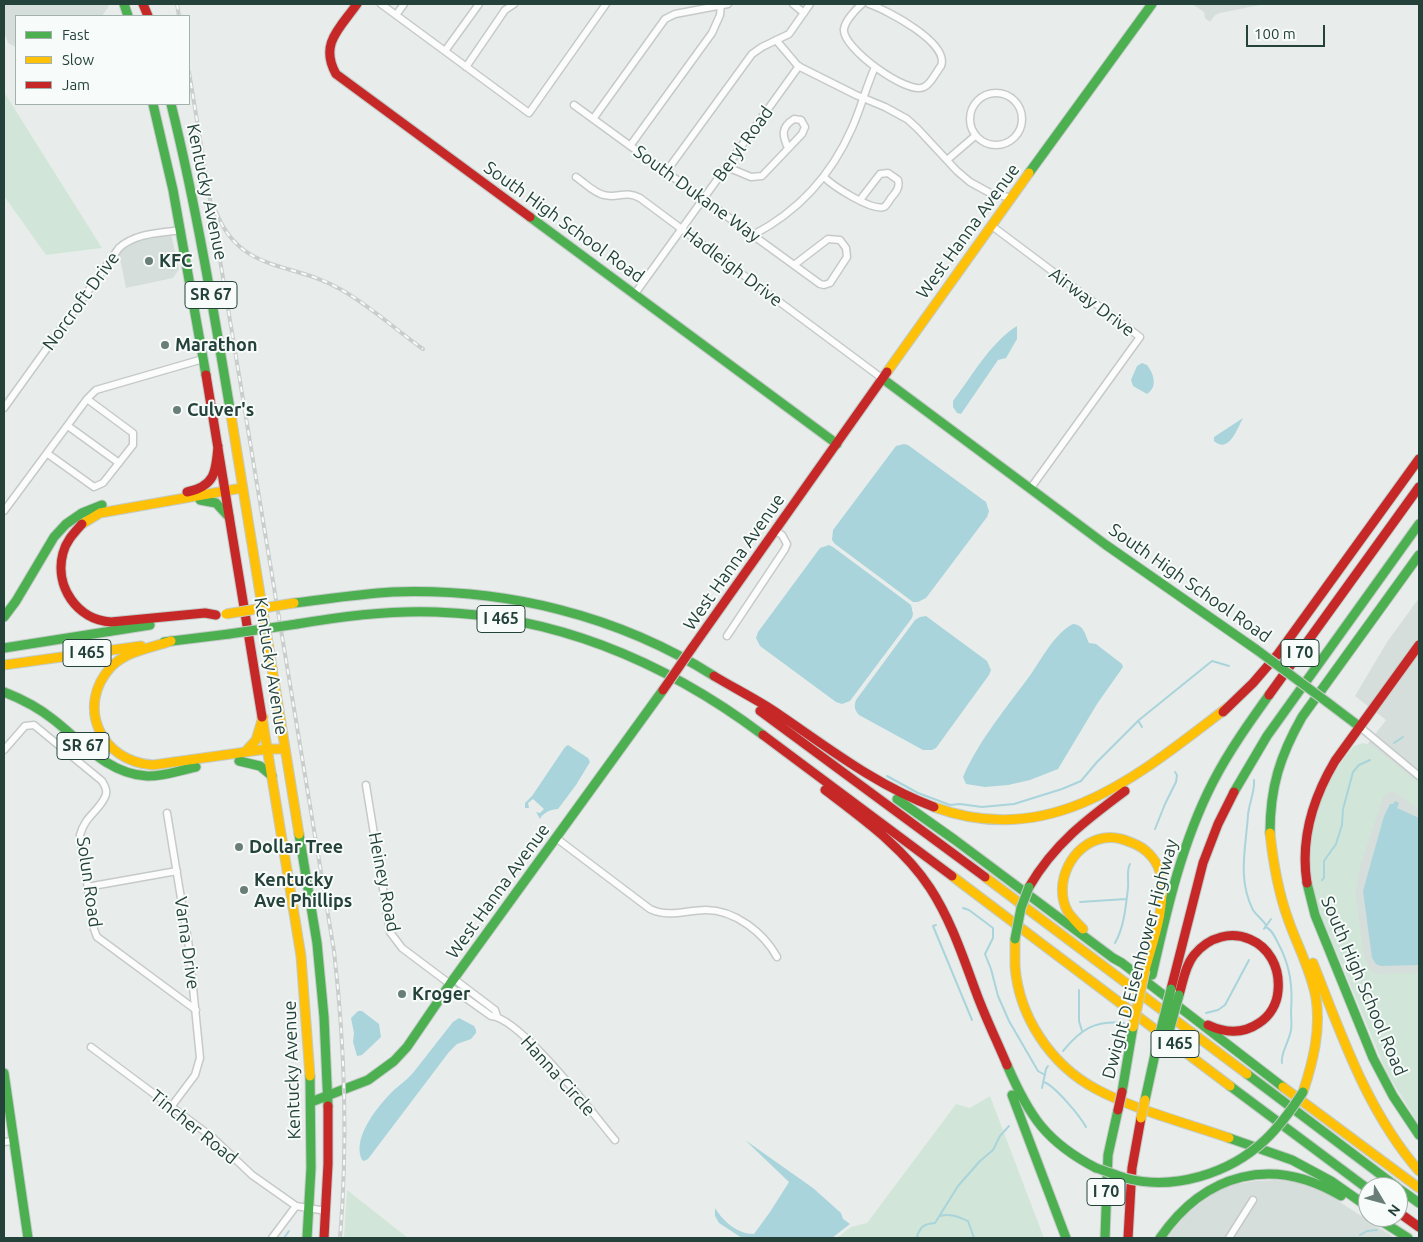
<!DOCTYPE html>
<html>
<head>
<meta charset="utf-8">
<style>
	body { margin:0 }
	#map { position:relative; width:1423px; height:1242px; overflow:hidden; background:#e8edeb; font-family:Ubuntu,sans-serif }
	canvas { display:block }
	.frame { position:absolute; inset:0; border:5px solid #24423a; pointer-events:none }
	.legend { position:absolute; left:15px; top:15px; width:175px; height:90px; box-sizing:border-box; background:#f7fbf9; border:1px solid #a3b1ad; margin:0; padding:6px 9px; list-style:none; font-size:15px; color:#24423a }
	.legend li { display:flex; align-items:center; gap:10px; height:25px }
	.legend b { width:25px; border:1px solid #a3b1ad }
	.north { position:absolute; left:1358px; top:1177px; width:50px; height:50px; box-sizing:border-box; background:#f7fbf9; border:1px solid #a3b1ad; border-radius:50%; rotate:127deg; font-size:14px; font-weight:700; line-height:20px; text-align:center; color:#24423a }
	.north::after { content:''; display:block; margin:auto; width:18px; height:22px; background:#697e78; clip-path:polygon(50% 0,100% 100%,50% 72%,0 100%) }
	.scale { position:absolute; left:1246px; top:25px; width:79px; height:22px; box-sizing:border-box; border:2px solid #24423a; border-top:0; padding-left:6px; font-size:15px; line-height:18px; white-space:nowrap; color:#24423a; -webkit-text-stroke:4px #f7fbf9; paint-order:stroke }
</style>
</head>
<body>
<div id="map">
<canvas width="1423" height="1242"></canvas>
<div class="frame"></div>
<ul class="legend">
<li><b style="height:6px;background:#4caf50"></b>Fast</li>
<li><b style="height:6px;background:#ffc107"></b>Slow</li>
<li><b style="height:6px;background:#c62828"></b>Jam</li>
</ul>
<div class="north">N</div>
<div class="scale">100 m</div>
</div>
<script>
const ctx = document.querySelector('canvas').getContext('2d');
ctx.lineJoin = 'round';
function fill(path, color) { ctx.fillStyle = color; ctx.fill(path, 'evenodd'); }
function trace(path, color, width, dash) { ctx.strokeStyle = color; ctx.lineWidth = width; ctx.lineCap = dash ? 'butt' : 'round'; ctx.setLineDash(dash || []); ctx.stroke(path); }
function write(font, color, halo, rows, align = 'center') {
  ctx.font = font + ' Ubuntu,sans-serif'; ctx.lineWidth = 4; ctx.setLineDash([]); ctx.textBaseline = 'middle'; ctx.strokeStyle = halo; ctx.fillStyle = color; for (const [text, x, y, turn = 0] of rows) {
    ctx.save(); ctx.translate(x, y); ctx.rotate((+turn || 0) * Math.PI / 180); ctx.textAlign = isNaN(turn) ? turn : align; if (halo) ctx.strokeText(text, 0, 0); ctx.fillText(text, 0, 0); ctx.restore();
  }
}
fill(new Path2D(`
	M4 4H108L109 6 102 16H16V47L8 43 4 32Z
	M1192 4H1265L1220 13 1215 15 1210 22 1205 18 1204 12Z
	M171 234 179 269 173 278 126 288 119 253 134 242Z
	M1419 598V1122L1320 831 1339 781 1386 720 1355 696 1387 642Z
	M1276 1180 1290 1181 1309 1185 1323 1191 1395 1238H1167L1170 1233 1188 1213 1209 1196 1231 1185 1256 1181Z`), '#d6dedb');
fill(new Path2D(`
	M4 92 102 248 46 255 4 196Z
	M1363 743 1372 746 1419 783V810L1395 792 1387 793 1383 797 1360 866 1355 891 1364 956 1370 970 1376 974 1419 973V1125L1387 1073 1320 913 1312 885 1310 861 1311 842 1315 818 1320 801 1331 778 1345 757 1354 746Z
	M990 1096 1044 1238H837L851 1227 867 1223 956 1104 970 1108Z
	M347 1190 408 1238H344Z`), '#d1e6d8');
fill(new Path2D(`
	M1017 326V339L1006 358 998 360 961 414 957 413 953 407V401C972 376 990 343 1017 326Z
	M1142 363 1147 365C1154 374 1158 387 1147 394L1133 386 1131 380 1137 366Z
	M1243 418C1237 429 1229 454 1214 441V437Z
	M904 444 908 445 986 502 989 511 987 517 926 598 918 602H913L835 544 832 540 833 530 896 446Z
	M829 545 833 547 911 605 913 614 912 618 850 701 842 704 836 702 760 646 756 638 758 632 820 548Z
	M926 616 987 661 991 670 989 675 936 748 932 750H923L859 715C854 709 854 706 856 700L915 620 920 617Z
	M1073 624C1084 625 1085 634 1089 643L1096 644 1122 664 1123 667 1097 704 1058 769 1030 780 1008 785 985 787 966 784 963 777C979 740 1007 707 1031 674 1043 657 1055 633 1073 624Z
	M568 745 588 758 590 762 576 785 558 809C552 809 542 813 540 819L536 812 540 813 544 809 533 799 528 803 529 808H525V803L532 796 565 747Z
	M1395 801 1399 803 1397 808 1419 818V965L1381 966 1376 964 1372 958 1363 891 1384 816 1390 804H1393Z
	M358 1011H362L379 1024 381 1037 362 1055 357 1056 353 1042 354 1033 351 1018Z
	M459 1018 474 1026 476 1030V1033L471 1039 457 1044 449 1052 368 1159 364 1161 362 1160C352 1139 375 1110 389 1095 396 1087 405 1082 412 1074 426 1057 439 1039 453 1022Z
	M745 1140 813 1188 841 1213 843 1219 850 1224 832 1238H742L719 1223 715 1216V1208C723 1221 737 1234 754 1234L770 1212 789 1182Z`), '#a9d4db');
trace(new Path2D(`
	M1139 722 1142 727
	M1394 743 1403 737
	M887 776 918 793 950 805 960 804 982 807 1014 804 1062 789 1081 781 1097 762 1139 720 1212 661 1229 666
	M1254 780C1255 792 1249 803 1248 815 1246 847 1237 879 1253 910 1257 916 1262 919 1266 925
	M1155 829 1165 804 1176 782 1177 775 1175 772
	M1322 880 1324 878V861L1336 844 1342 825 1343 809 1353 772 1359 765 1370 760
	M1080 902 1126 899
	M963 908 969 910 993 928V938L985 954 991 969 998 996 1009 1021 1038 1071 1045 1075
	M936 925 933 926 972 1020
	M1265 927C1271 928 1275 937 1278 943 1290 965 1293 986 1291 1011 1291 1017 1292 1024 1291 1030 1289 1042 1280 1054 1282 1063
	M1264 929 1271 919
	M1115 943C1124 928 1126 905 1128 888 1129 880 1126 871 1130 864
	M1079 990V1021L1082 1031
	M1206 1013 1218 1010 1225 1005 1249 960
	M1063 1051C1081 1029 1095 1020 1124 1023
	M1044 1082C1055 1086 1080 1116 1086 1127
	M1042 1088 1046 1069 1048 1066
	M940 1216C950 1213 958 1217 968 1221L974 1238
	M1360 1235 1367 1231 1377 1230
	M284 1238 289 1231
	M918 1238 917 1236C921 1226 924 1224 935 1223L958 1186 980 1161 993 1150 1000 1136 1009 1126
	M1355 1238H1356`), '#a9d4db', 2);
const street = new Path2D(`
	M381 4 529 113 606 4
	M793 4 804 13
	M862 4C856 9 845 21 844 29 841 47 908 96 924 87 931 84 936 72 941 66 950 43 887 10 869 4
	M396 15 404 4
	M776 40 798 66 856 95 885 107 907 119 917 128 957 171 970 182 990 193 1012 198
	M445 51 479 4
	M466 67 505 10 514 4
	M970 119a26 26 0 1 1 52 0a26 26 0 1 1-52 0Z
	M574 105 820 284 824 285 830 283 847 257 846 248 840 240 828 239 794 265
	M593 119 665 19 675 14 728 4
	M630 146 712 33 720 15 721 4
	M947 160 975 136
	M727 167 751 177 762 176 802 134 805 127 801 120 794 119C781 127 782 135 788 148
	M666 172 752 54 762 47 789 34 810 4
	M576 177C585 183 594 193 604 195 617 199 625 190 640 198L883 379
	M824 177C833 186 871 211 884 207 887 205 889 201 891 198 896 192 900 188 898 180L888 173 880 174 860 200
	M992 226 1140 337 1030 489
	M753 235C799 211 831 176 852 128 861 108 866 87 875 67
	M634 295 799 66
	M4 408 119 248C135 233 160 233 181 230
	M68 426 119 463
	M48 454 94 487 103 483 133 445V433L87 399
	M4 511 87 399 96 390 203 359
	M727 636 785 549 787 544 782 535 776 531
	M1360 727 1419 776
	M4 750 25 726 34 725 102 781C105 786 108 791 105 797 98 812 85 816 80 835L94 929 97 937 104 942 196 1010
	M366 785 390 932 402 948 450 984
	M167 813 189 947 200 1058 195 1075 171 1107
	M556 838 650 909C669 918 686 910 706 910 735 910 764 933 777 957
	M87 887 177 871
	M454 979 495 1010 497 1016
	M449 986 491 1016C520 1017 594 1115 615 1140
	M91 1047 212 1137 252 1175 296 1206
	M4 1142 13 1141
	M272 1238 296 1206 326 1211
	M1229 1238 1253 1200`);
const fast = new Path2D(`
	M124 4 128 16
	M153 104 173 190 206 375
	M171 104C196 205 213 307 230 409
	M1029 173 1152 4
	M530 217 837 444
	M883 379 1106 545 1257 650
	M200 500 216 503 229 517
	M294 603C327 599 359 594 392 592 505 588 618 615 714 676
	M4 617 16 601 54 537 66 524 82 513 102 505
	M297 624C343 616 389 610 436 612 558 616 667 663 763 735
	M164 642 229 634
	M4 648 150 625
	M4 692C22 699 39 708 54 720 82 742 108 774 147 776 163 777 180 770 196 767
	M1327 702 1360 727
	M239 761 260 766 272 776
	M1234 792 1267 736 1419 524
	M897 799 955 840 1113 958 1122 963 1283 1087
	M1270 833C1270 787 1280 756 1302 717L1419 555
	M299 834 317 943 324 1017 328 1106
	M1307 883 1315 915 1373 1058 1393 1096 1419 1135
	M1152 975C1167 909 1182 842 1213 782 1229 751 1249 723 1269 695
	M1007 1065C1029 1116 1046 1142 1096 1168
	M4 1073 28 1238
	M1247 1074 1397 1187
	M1230 1086 1368 1189
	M1122 1092 1133 1027
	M1012 1095 1066 1238
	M1145 1100 1157 1045
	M311 1102 368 1080 394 1061 407 1047 450 984 663 690
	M1229 1138 1292 1160 1331 1181 1368 1207
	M1398 1188 1419 1203
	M1375 1217 1408 1238
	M307 1238 311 1168 310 1076
	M1105 1238 1108 1155 1118 1110
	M1160 1238C1205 1173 1272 1155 1341 1196`);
const slow = new Path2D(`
	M887 372 1029 173
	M230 409 299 834
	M82 524 100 513 242 488
	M171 641C151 648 126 651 111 667 75 706 101 762 153 765L267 749H285
	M4 665 141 646
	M262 717 301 956 310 1076
	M245 752 256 740 263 717
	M934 807C1052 851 1140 774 1228 707
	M1270 833C1273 862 1278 891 1288 919 1297 945 1311 970 1316 998 1321 1030 1313 1062 1303 1092
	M952 876 1230 1086
	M985 877 1247 1074
	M1083 929C1078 924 1072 918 1068 912 1052 884 1072 843 1104 838 1116 836 1126 840 1137 845 1149 851 1159 863 1161 877 1166 907 1153 941 1145 970
	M1015 939C1015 948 1015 957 1015 966 1019 1017 1051 1065 1096 1089 1135 1110 1186 1123 1229 1138
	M1313 963C1342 1036 1367 1111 1419 1171
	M1283 1087 1419 1188`);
const jam = new Path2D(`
	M143 4 148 16
	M357 4C340 28 319 44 336 74L530 217
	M206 375 262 717
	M187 492C215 486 216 472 218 446
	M82 524C74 533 66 541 63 553 54 586 77 620 111 622L205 613 216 615
	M692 648 887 372
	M714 676C734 688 754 698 774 711 826 746 875 785 934 807
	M1269 695 1419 487
	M760 711 985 877
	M1223 712 1253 683 1278 654 1419 459
	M763 735 952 876
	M825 790C863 819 904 848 930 888 951 920 963 957 976 992 985 1017 997 1041 1007 1065
	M1307 883C1300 839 1313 798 1335 761L1419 645
	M1029 887C1054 844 1086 820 1125 791
	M1171 989 1203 863 1218 824 1234 792
	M1179 995C1183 982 1185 966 1194 955 1226 916 1283 940 1278 991 1277 1004 1270 1016 1259 1023 1243 1034 1225 1033 1208 1025
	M1398 1212 1419 1227
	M324 1238 328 1164V1106
	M1128 1238 1132 1168 1141 1118`);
trace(street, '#c5cac8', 9);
trace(fast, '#c3cbc8', 11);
trace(slow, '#c3cbc8', 11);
trace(jam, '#c3cbc8', 11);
trace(street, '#fcfcfc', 6);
trace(fast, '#4caf50', 9);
trace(slow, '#ffc107', 9);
trace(jam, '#c62828', 9);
const rail = new Path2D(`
	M177 4 179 16
	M189 72 334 951C345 1047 348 1142 340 1238
	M216 212C241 274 292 261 340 289 369 305 396 330 423 349`);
trace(rail, '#c9cdcc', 4);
trace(rail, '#f7fbf9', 2, [5.5]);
const fastBridge = new Path2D(`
	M229 634 297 624
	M1257 650 1327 702
	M1015 939 1021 908 1029 887
	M1157 1045 1171 989
	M1165 1046 1179 995
	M1096 1168C1106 1171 1115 1175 1125 1178 1173 1191 1229 1174 1265 1140 1280 1126 1292 1109 1303 1092`);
const slowBridge = new Path2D(`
	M226 614 294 603
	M1133 1027 1145 970
	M1141 1118 1145 1100`);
const jamBridge = new Path2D(`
	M663 690 692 648
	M1118 1110 1122 1092`);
trace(fastBridge, '#c3cbc8', 11, []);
trace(slowBridge, '#c3cbc8', 11, []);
trace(jamBridge, '#c3cbc8', 11, []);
trace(fastBridge, '#4caf50', 9);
trace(slowBridge, '#ffc107', 9);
trace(jamBridge, '#c62828', 9);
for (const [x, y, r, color] of [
	[149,261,5,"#697e78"],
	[165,345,5,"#697e78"],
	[177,410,5,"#697e78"],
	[239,847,5,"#697e78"],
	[244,890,5,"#697e78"],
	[402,994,5,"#697e78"]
]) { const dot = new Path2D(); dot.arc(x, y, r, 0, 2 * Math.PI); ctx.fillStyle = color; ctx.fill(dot); trace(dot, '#f7fbf9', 2); }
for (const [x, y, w] of [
	[211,295,52],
	[501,619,48],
	[87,653,48],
	[1300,653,38],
	[83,746,52],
	[1175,1044,48],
	[1106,1192,38]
]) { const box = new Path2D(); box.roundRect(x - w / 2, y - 13.5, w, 27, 4); ctx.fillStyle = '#f7fbf9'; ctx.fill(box); trace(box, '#24423a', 1); }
write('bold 16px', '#24423a', null, [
	["SR 67",211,295],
	["I 465",501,619],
	["I 465",87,653],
	["I 70",1300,653],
	["SR 67",83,746],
	["I 465",1175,1044],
	["I 70",1106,1192]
]);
write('18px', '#24423a', '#f7fbf9', [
	["Beryl Road",743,144,-54],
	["Kentucky Avenue",207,192,78],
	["South Dukane Way",697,194,36],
	["South High School Road",564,222,36],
	["West Hanna Avenue",968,231,-54],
	["Hadleigh Drive",733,267,37],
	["Norcroft Drive",81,301,-54],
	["Airway Drive",1092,302,37],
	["West Hanna Avenue",734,562,-55],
	["South High School Road",1190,583,35],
	["Kentucky Avenue",271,666,81],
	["Solun Road",89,882,82],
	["Heiney Road",384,882,79],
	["West Hanna Avenue",498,891,-54],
	["Varna Drive",187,943,82],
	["Dwight D Eisenhower Highway",1140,959,-75],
	["South High School Road",1364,986,67],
	["Kentucky Avenue",292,1070,-92],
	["Hanna Circle",558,1076,48],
	["Tincher Road",194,1127,39]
]);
write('bold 18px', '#24423a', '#f7fbf9', [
	["KFC",159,261],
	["Marathon",175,345],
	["Culver's",187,410],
	["Dollar Tree",249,847],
	["Kentucky",254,880],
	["Ave Phillips",254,901],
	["Kroger",412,994]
], 'left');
</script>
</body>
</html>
